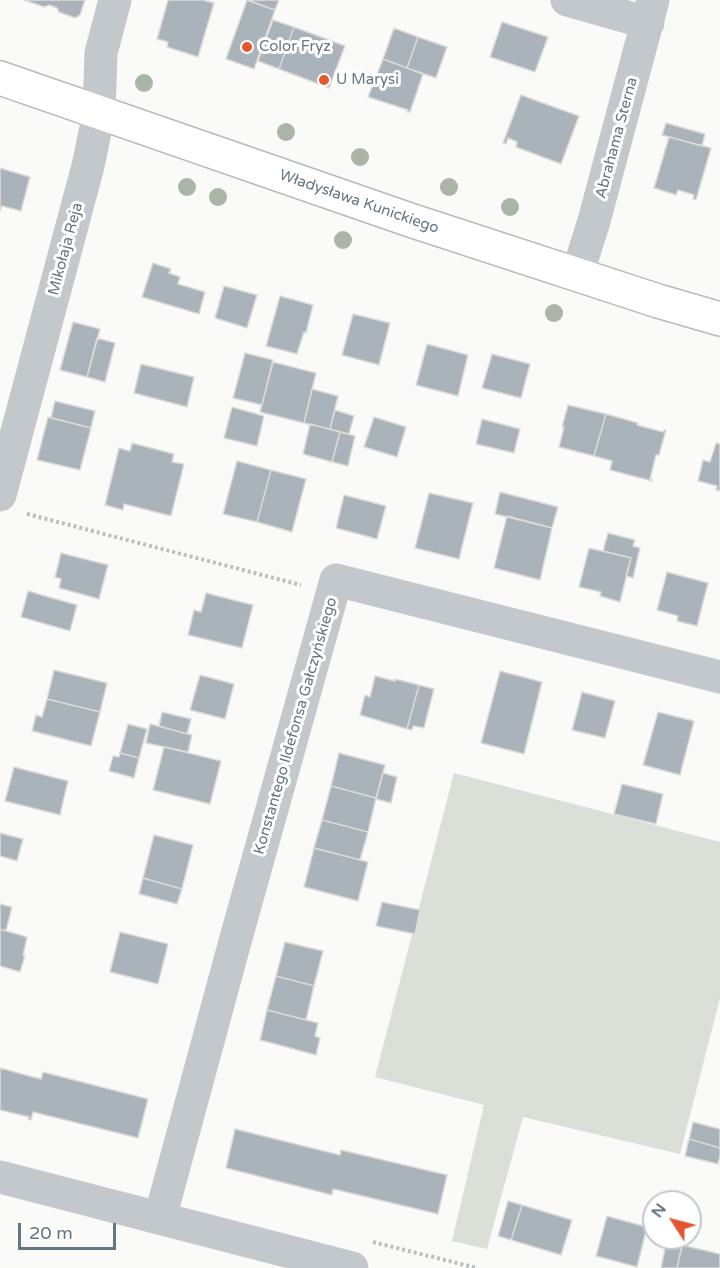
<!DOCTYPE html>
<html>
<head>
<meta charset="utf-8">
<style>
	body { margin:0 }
	#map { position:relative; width:720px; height:1268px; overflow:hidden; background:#fafaf8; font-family:"Varela Round",sans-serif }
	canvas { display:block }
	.north { position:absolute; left:642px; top:1190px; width:60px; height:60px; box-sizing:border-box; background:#fff; border:2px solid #c1c8cd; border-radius:50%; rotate:306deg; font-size:16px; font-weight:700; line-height:24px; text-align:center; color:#657683 }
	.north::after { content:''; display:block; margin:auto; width:21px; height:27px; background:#e4572e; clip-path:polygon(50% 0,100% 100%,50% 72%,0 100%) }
	.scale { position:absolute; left:18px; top:1223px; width:98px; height:27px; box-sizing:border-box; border:3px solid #657683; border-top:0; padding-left:8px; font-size:18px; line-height:21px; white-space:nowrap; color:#657683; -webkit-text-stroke:4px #fff; paint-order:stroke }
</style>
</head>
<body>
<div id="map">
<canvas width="720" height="1268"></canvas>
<div class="north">N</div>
<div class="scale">20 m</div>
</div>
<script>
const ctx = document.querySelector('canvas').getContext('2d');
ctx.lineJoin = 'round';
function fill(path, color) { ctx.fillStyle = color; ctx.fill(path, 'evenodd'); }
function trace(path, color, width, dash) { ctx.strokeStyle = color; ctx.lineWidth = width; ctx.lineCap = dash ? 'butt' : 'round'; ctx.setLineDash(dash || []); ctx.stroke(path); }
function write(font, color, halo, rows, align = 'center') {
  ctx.font = font + ' "Varela Round",sans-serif'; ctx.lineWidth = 6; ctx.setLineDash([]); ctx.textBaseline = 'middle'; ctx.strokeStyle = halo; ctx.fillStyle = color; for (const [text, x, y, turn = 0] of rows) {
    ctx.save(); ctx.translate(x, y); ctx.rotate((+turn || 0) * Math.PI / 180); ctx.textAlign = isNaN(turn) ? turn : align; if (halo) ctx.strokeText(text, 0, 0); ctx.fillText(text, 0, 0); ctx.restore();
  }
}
fill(new Path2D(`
	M454 773 720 842V998L680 1154 523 1117 487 1249 452 1241 484 1105 375 1077Z`), '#dadfd7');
const building = new Path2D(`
	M24 0H85L80 15 75 18 59 12 57 8 49 5 44 7Z
	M168 0H203L214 3 198 57 167 47 168 42 157 39Z
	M247 0 275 10 254 69 226 59Z
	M252 0H279L275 10 252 2Z
	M273 20 294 27 279 69 258 61Z
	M502 22 548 37 535 72 490 57Z
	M294 27 345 46 329 88 279 69Z
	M394 28 418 37 407 68 383 59Z
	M418 37 447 47 436 78 407 68Z
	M383 59 423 74 410 112H407L408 110 368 97Z
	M521 95 579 116 561 164 516 147 517 142 508 138 506 144 503 143Z
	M666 123 705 134 702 146 662 135Z
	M669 137 711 148 696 200 693 199 694 195 678 190 676 195 654 188Z
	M0 168 30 177 21 211 2 206 0 211Z
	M153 263 171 269 169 273 180 277 178 284 205 292 199 314 142 297Z
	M224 286 257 295 247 328 215 318Z
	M280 296 313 305 306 333 304 332 297 354 266 346Z
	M353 314 390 323 379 365 342 355Z
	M73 322 100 329 87 377 60 370Z
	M97 338 115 343 105 382 87 377Z
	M427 344 468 355 458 396 416 385Z
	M245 353 273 360 262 405 233 398Z
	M492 354 530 364 521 398 482 388Z
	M273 362 316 373 304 423 260 412Z
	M141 364 194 377 187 407 134 393Z
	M312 389 338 396 330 429 304 423Z
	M55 401 95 411 91 428 51 418Z
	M568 405 606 414 594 456 559 447 564 427H562Z
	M232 407 264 416 257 446 224 438Z
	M335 410 354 416 349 434 330 429Z
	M606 414 638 423 637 425 663 432 664 430H666L659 455H656L650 479H652V481L610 470 612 461 594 456Z
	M48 417 91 428 80 470 37 460Z
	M374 417 406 427 397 457 364 447Z
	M482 419 520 429 514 453 476 444Z
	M310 424 340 432 332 462 303 454Z
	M340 432 355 436 348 466 332 462Z
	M132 443 174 454 172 462 184 464 171 516 124 504 123 510 105 505 119 448 130 451Z
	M716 443 720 444V491L716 490 717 486 698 481 703 460 710 462Z
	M237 461 271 470 257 522 223 514Z
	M271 470 306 479 292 532 257 522Z
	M500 492 558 507 552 528 495 514Z
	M429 493 473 503 459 559 415 548Z
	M344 495 386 506 377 539 336 528Z
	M507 516 552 528 540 580 494 568Z
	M608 533 635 540 633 546 640 548 633 578 626 576 631 558 603 551Z
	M589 548 631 558 620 602 600 596 601 592 579 587Z
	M61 553 108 565 99 599 59 588 61 579 55 577Z
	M667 572 708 583 697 626 677 621 678 616 657 610Z
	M28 591 77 605 70 631 21 617Z
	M206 593 253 605 242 648 188 635 194 610 201 612Z
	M54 670 107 683 100 712 47 699Z
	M500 671 542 682 524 754 481 743Z
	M200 675 234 684 225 719 190 710Z
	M375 676 395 681V679L419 685 407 729 360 715 365 695 370 697Z
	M419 685 434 689 424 728 413 726 412 730 407 729Z
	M582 692 615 701 605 738 572 730Z
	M47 699 100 712 91 746 32 731 36 715 42 717Z
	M162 712 191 719 187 734 159 726Z
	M658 712 694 721 680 775 643 765Z
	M128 724 147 729 139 758 120 753Z
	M150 724 192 735 188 752 146 743Z
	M164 747 221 761 210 804 153 790Z
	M120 753 139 758 134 778 109 771 113 756 119 757Z
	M339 753 385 765 376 798 331 786Z
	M14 767 68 781 60 815 5 801Z
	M383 773 397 777 391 803 376 799Z
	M622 784 663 794 656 824 614 814Z
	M331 786 376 798 368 832 322 820Z
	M322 820 368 832 360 860 314 848Z
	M0 833 23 839 17 861 0 856Z
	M154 835 193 845 182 889 143 878Z
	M314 848 368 862 358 901 304 887Z
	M143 878 182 889 177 904 139 894Z
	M382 902 420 910 415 934 376 926Z
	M0 904 12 907 6 931 0 929Z
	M0 929 27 937 23 956H25L20 972 0 966Z
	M120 932 168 944 158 984 110 972Z
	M285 942 323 951 314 986 276 976Z
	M276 976 314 986 306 1020 267 1010Z
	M267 1010 318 1023 315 1036 320 1038 316 1055 260 1040Z
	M0 1068 41 1079 43 1072 148 1099 138 1138 33 1112 31 1120 28 1119 29 1117 0 1110Z
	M693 1122 720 1129V1148L689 1139Z
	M235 1129 340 1155 341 1150 447 1175 438 1214 333 1189 332 1195 226 1168Z
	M689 1139 720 1148V1156L718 1164 685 1156Z
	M508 1201 522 1205 511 1240 498 1236Z
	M522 1205 572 1220 561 1255 511 1240Z
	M607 1216 647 1227 637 1267 596 1256Z
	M667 1238H684L677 1268H661Z
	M682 1245 720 1254V1268H677Z`);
fill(building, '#aab3b9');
trace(building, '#dcdcda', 1.5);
const major = new Path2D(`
	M0 78 410 220 658 301 720 319`);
trace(major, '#b5babe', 36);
trace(new Path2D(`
	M27 514 301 585
	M373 1242 477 1268`), '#bbbfc2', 4, [3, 3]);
trace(new Path2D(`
	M567 0 648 23
	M577 275 594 221 653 0
	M0 495 88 166 99 113 101 53 115 0
	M0 1177 352 1268
	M160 1218 236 938 336 580 720 677`), '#c3c8cc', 33);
trace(major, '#fff', 33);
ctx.fillStyle = '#aab4a7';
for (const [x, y] of [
	[144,83],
	[286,132],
	[360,157],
	[187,187],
	[449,187],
	[218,197],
	[510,207],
	[343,240],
	[554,313]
]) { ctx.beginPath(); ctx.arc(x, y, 9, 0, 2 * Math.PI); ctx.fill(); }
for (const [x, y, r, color] of [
	[247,47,6,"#e4572e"],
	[324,80,6,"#e4572e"]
]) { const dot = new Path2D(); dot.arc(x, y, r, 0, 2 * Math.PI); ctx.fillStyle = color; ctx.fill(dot); trace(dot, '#fff', 2); }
write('15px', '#657683', '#fff', [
	["Color Fryz",259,47],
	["U Marysi",336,80]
], 'left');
write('15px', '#657683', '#fff', [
	["Abrahama Sterna",617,138,-75],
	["Władysława Kunickiego",359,202,19],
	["Mikołaja Reja",66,249,-75],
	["Konstantego Ildefonsa Gałczyńskiego",296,726,-74]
]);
</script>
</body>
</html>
